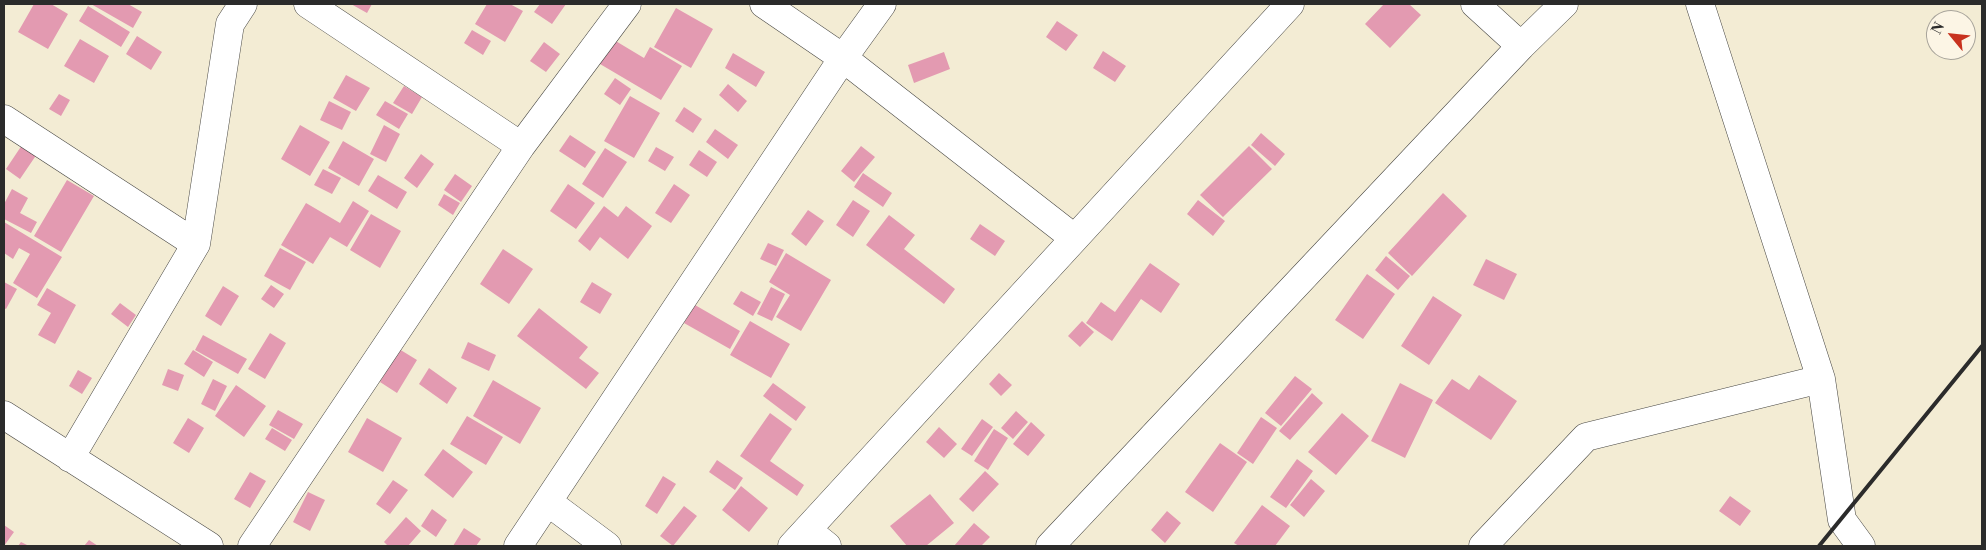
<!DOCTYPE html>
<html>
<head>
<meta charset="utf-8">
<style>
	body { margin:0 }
	#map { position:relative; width:1986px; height:550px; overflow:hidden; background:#f3ecd4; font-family:"Libre Bodoni",serif }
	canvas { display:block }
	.frame { position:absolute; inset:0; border:5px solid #2b2b2b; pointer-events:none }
	.north { position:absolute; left:1926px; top:10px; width:50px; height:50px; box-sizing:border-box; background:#fcf5e5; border:1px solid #a8a49b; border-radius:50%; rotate:298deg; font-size:14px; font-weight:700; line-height:20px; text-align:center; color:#2b2b2b }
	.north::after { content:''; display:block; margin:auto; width:18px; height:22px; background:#c8321e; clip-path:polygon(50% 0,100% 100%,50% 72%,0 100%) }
</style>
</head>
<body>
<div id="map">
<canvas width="1986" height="550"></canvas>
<div class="frame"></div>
<div class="north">N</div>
</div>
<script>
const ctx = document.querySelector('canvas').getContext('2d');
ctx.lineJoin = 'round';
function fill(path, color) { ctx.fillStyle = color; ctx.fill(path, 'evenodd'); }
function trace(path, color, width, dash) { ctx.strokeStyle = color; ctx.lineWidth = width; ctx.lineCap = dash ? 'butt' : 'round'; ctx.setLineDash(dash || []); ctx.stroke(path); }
fill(new Path2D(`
	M34 4H51L68 14 48 49 18 32Z
	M91 4H128L142 12 133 28Z
	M351 4H372L367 13Z
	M487 4H510L523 11 505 42 475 24Z
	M540 4H566L552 24 534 12Z
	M1384 4H1409L1421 15 1390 48 1365 24Z
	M88 6 130 32 121 47 79 21Z
	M676 8 713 29 691 68 654 47Z
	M1057 21 1078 35 1066 51 1046 37Z
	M472 30 491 41 483 55 464 43Z
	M137 36 162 52 151 70 126 54Z
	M80 39 109 56 94 83 64 66Z
	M614 40 644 58 650 47 682 66 661 100 600 64Z
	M544 42 560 54 546 72 530 61Z
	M1103 51 1126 66 1115 82 1093 68Z
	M944 52 950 69 914 83 908 65Z
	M733 53 765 72 756 87 725 68Z
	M346 75 370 88 356 111 333 98Z
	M615 78 631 89 620 105 604 94Z
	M728 84 747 101 738 112 719 95Z
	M404 86 422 97 412 114 393 103Z
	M59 94 70 100 61 116 49 109Z
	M630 96 660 113 634 158 604 141Z
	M329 101 351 112 342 130 320 120Z
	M385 101 408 114 399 129 376 115Z
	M684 107 702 119 693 133 675 121Z
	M300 125 330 142 310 176 281 159Z
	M384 125 400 134 386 162 370 154Z
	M715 129 738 145 728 159 706 142Z
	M1261 133 1285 154 1275 166 1251 145Z
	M570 135 596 152 585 168 559 151Z
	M343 141 374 159 359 186 328 168Z
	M24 142 39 151 20 179 6 169Z
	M861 146 875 157 854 182 841 171Z
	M1249 146 1272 169 1223 217 1200 195Z
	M656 147 674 157 665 171 648 161Z
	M605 148 627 162 603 198 582 184Z
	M699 150 717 162 707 177 689 165Z
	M421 154 434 164 417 188 404 178Z
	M323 169 341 178 332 194 314 185Z
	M863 173 892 193 883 207 854 187Z
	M455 174 472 186 461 202 444 190Z
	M378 175 407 192 397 209 368 191Z
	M67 180 94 196 61 252 34 236Z
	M568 184 595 203 576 229 550 211Z
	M674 184 690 195 671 223 655 213Z
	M12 189 28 198 20 213 37 222 31 233 4 219V204Z
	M1443 193 1467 216 1412 276 1388 253Z
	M444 194 460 203 453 215 438 205Z
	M853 200 870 211 853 237 836 225Z
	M1198 200 1225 221 1213 236 1187 214Z
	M353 201 369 211 347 247 330 237 313 264 281 245 306 203 340 223Z
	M604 206 618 217 626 206 652 226 628 259 600 237 590 251 578 241Z
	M808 210 824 221 806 246 791 234Z
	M371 214 401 231 380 268 350 250Z
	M889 215 915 235 904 249 955 289 944 304 866 245Z
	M4 222 62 257 37 298 13 283 30 254 19 248 13 259 4 253Z
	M980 224 1005 241 995 256 970 239Z
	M768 243 784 250 776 266 760 259Z
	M280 248 306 262 290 290 264 276Z
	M503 249 533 269 509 304 480 284Z
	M786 253 831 280 801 331 776 317 790 295 769 282Z
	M1386 256 1410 276 1398 290 1375 270Z
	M1486 259 1517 274 1504 300 1473 285Z
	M1150 263 1180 284 1161 313 1141 299 1112 341 1086 323 1101 302 1115 312Z
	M1367 274 1395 294 1363 339 1335 320Z
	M4 282 17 289 6 309 4 308Z
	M592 282 612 294 600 314 580 302Z
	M271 285 284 294 274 308 261 299Z
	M223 286 239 296 221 326 205 316Z
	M771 287 785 294 772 321 757 314Z
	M47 288 76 305 55 344 38 335 51 313 37 305Z
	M741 291 761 302 753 316 733 304Z
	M1433 296 1462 315 1429 365 1401 346Z
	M120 303 136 315 128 327 111 314Z
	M695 305 740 331 730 349 684 323Z
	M539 308 588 347 579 358 599 373 586 389 517 336Z
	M750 321 790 344 771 378 730 355Z
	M1082 321 1094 332 1080 347 1068 336Z
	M270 333 286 343 265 379 248 369Z
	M203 335 247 359 238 374 195 350Z
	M468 342 496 355 489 371 461 358Z
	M399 349 417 360 397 393 380 382Z
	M193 350 213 362 204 377 184 364Z
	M429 368 457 388 447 404 419 384Z
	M168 369 184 375 178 391 162 385Z
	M78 370 92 378 82 394 69 386Z
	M999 373 1012 385 1001 396 989 384Z
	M1479 375 1517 401 1491 440 1435 403 1452 379 1469 390Z
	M1295 376 1312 389 1281 426 1265 413Z
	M213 379 227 386 215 411 201 404Z
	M493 380 541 408 520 444 473 416Z
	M773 383 806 407 796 421 763 396Z
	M1400 383 1433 400 1405 458 1371 441Z
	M236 385 266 406 244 437 215 416Z
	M1312 393 1323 403 1290 440 1279 431Z
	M278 410 303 424 294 439 269 425Z
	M1016 411 1028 422 1013 439 1001 428Z
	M770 413 792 429 770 461 804 485 797 496 740 456Z
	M1342 413 1369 436 1336 475 1308 452Z
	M467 416 503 437 486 465 450 444Z
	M1261 417 1277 428 1253 464 1237 453Z
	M188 418 204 428 189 453 173 443Z
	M367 418 402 438 383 472 348 452Z
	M982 419 993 427 972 456 961 449Z
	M1031 422 1045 435 1028 456 1013 444Z
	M939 427 957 444 944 458 926 442Z
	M272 428 292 440 285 451 265 439Z
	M994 429 1008 438 988 470 974 461Z
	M1220 443 1247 462 1213 512 1185 492Z
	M443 449 473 472 453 498 424 475Z
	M1297 459 1313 471 1286 508 1270 497Z
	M717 460 743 478 735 490 709 472Z
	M985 471 999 484 973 512 959 499Z
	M250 472 266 481 250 508 234 499Z
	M663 476 676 484 657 514 645 506Z
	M1311 479 1325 491 1304 517 1290 505Z
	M393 480 408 490 390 514 376 504Z
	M741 486 768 508 749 532 722 510Z
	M308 492 325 500 310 531 293 522Z
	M930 494 954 523 926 546H907L890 526Z
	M1730 496 1751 511 1740 526 1719 511Z
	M1262 505 1290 526 1275 546H1239L1234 543Z
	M684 506 697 516 673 546 660 536Z
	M432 509 447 520 436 537 421 526Z
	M1167 511 1181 523 1165 543 1151 530Z
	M406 517 421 531 408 546H388L384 542Z
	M974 523 990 537 981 546H954Z
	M4 525 14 532 4 546Z
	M464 528 481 539 476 546H453Z
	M89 540 98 546H84Z
	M21 542 29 546H18Z`), '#e39ab1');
const street = new Path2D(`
	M308 4 521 146
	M764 4 843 58 1074 238
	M1475 4 1521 46
	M1700 4 1821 379 1842 520 1861 546
	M4 119 196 244
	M4 415 209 546
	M70 458 196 244 230 24 243 4
	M548 502 607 546
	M807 530 827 546
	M252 546 521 146 627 4
	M518 546 843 58 882 4
	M792 546 1290 4
	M1050 546 1521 46 1564 4
	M1483 546 1586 437 1821 379`);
trace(street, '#494844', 29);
trace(street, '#fff', 28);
trace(new Path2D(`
	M1819 546 1982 346`), '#2b2b2b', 4);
</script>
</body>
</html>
